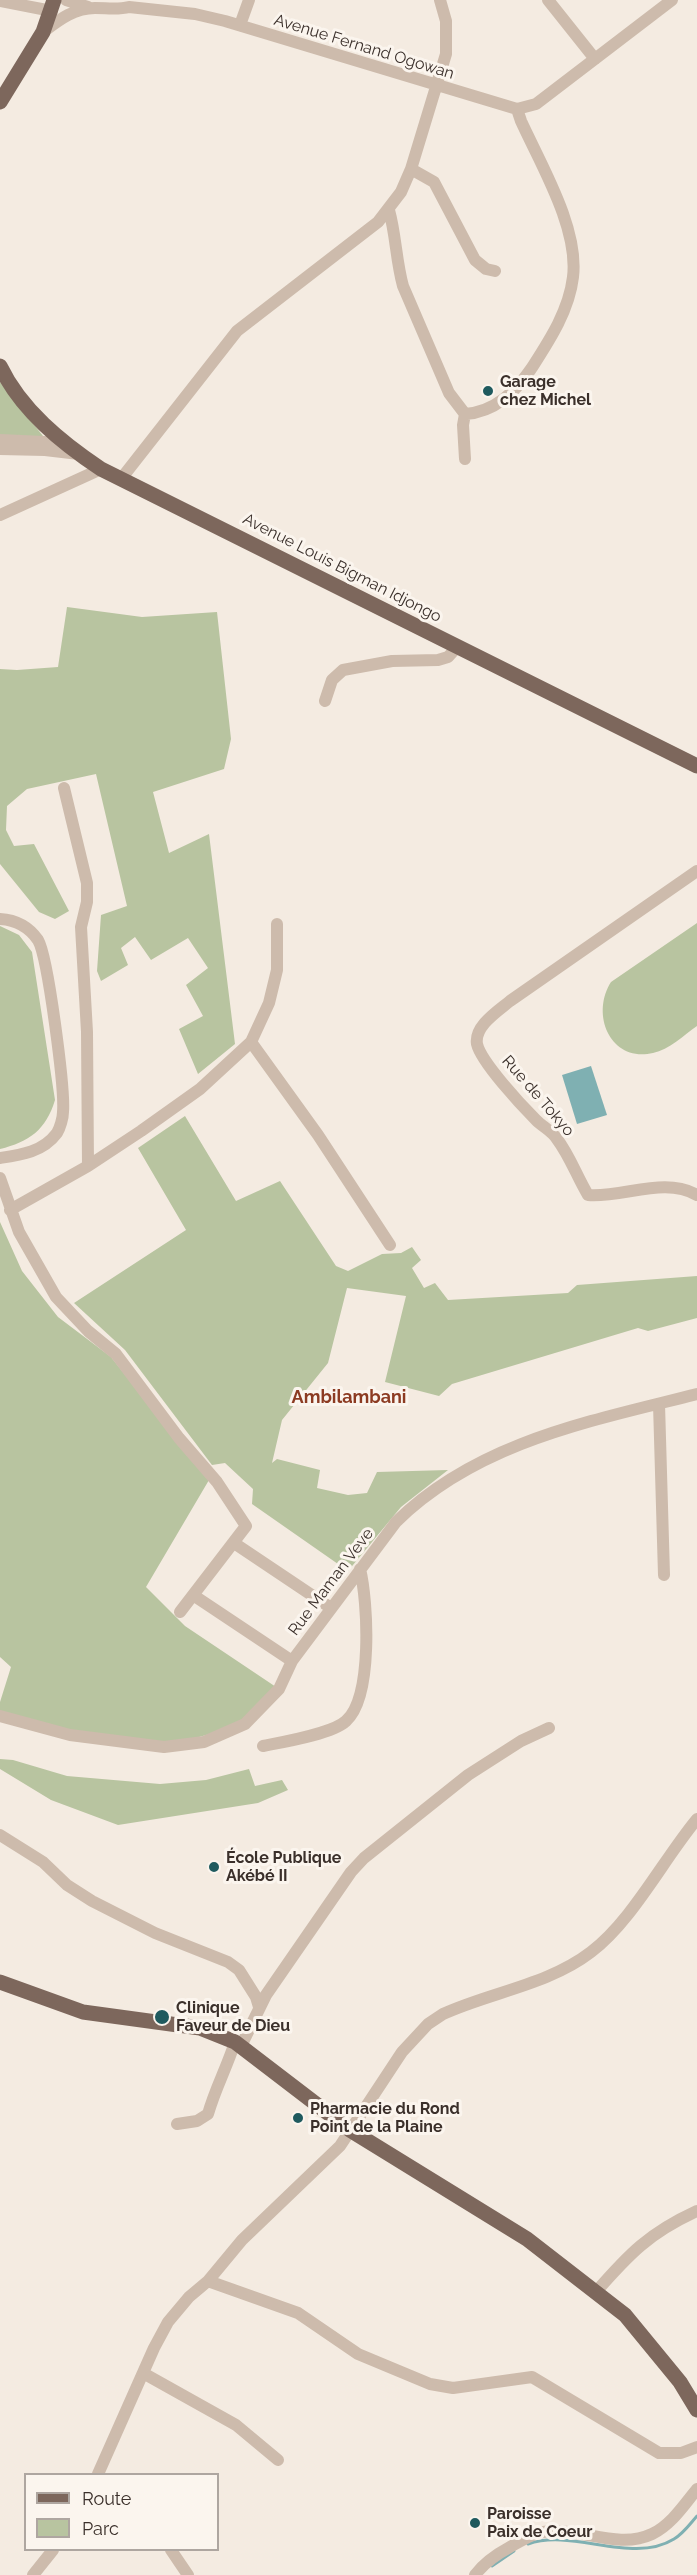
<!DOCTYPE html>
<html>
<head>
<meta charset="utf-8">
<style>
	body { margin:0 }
	#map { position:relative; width:697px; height:2575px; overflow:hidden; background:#f4ebe1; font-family:Raleway,sans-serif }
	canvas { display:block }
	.legend { position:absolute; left:24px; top:2473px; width:195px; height:78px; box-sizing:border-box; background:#fbf5ee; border:2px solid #aea6a0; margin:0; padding:8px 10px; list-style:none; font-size:18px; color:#3b302b }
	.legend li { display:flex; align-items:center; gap:12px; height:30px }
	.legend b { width:30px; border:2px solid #aea6a0 }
</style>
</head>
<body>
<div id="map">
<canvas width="697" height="2575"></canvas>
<ul class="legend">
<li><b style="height:8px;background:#7d675c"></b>Route</li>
<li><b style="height:16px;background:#b8c4a0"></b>Parc</li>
</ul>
</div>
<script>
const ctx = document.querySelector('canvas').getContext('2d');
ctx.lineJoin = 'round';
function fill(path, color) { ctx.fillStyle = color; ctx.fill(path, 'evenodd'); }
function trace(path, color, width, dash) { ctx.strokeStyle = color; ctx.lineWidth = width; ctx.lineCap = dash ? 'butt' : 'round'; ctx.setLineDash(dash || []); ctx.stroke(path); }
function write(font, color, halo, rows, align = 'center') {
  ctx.font = font + ' Raleway,sans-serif'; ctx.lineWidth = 6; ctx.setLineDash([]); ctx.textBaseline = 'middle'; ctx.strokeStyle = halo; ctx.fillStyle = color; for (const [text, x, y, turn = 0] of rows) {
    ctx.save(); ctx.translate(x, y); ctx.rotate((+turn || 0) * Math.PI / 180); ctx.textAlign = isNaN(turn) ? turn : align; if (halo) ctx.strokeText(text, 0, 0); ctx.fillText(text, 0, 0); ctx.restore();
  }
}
fill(new Path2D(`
	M0 382 43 436H0Z
	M67 607 142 617 217 612 231 739 224 769 153 792 169 853 209 834 235 1044 198 1074 179 1029 203 1016 186 985 208 968 188 938 151 960 135 937 121 948 128 965 101 981 97 971 101 915 127 906 96 774 27 789 7 806 6 830 14 846 34 844 69 911 55 919 39 912 0 864V669L17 670 58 667Z
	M697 923V1026C684 1035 669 1050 653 1053 611 1063 590 1015 611 982Z
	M0 926 19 935 32 952 55 1100C46 1130 29 1142 0 1149Z
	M185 1116 236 1201 280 1181 336 1266 348 1271 382 1254 401 1253 412 1247 421 1260 412 1268 424 1288 435 1283 448 1300 568 1293 577 1285 697 1276V1318L648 1331 638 1328 452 1384 439 1396 385 1382 406 1296 347 1288 328 1363 282 1420 272 1463 277 1459 320 1470 317 1488 348 1495 367 1493 377 1472 448 1470 401 1507 348 1571 252 1504 253 1489 225 1463 212 1465 125 1350 74 1303 186 1230 138 1148Z
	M0 1222 22 1271 58 1317 111 1357 209 1480 146 1587 185 1626 279 1689 245 1724 164 1747 86 1738 0 1711V1702L11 1667 0 1657Z
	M0 1759 13 1760 67 1776 160 1784 206 1780 249 1769 255 1786 282 1780 288 1790 258 1803 118 1825 51 1800 0 1769Z`), '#b8c4a0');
fill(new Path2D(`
	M591 1066 607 1115 577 1124 562 1075Z`), '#7fb0b2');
trace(new Path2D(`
	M528 2544C573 2528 632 2565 674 2539 683 2534 690 2524 697 2516
	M492 2566 514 2551`), '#7fb0b2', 3);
trace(new Path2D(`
	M66 0 88 7
	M548 0 595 59
	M0 1 52 11
	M240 25 249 0
	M43 32C59 20 74 8 95 8 107 8 118 10 129 7L195 14 225 21 517 109 536 104 672 0
	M411 169 434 182 475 260 486 269 495 271
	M389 210C396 235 396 261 403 286L449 393 465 414C495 412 515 392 531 369 549 341 569 311 573 277 579 228 541 165 521 121L517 109
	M465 414 463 425 465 459
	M0 440 66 443
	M0 449 45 450 79 454
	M121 479 237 331 378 222 401 192 411 169 446 54V21L440 0
	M0 515 101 469
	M325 701 332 680 343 670 392 661 438 660 448 657 458 646
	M64 788 87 883V902L81 927 87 1032 88 1166
	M697 871 510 1001C498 1011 474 1026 477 1044 481 1062 522 1106 536 1120 543 1127 552 1131 557 1139 570 1156 577 1177 588 1195 623 1198 665 1176 697 1195
	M0 919C16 920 29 927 38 940 48 957 65 1089 63 1112 63 1118 60 1128 57 1133 43 1152 21 1155 0 1158
	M251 1042 318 1135 390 1245
	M0 1178 19 1232 56 1297 88 1331 116 1354 179 1438 217 1482 246 1526 180 1612
	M10 1210 88 1166 141 1131 200 1089 251 1042 269 1003 277 970V924
	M659 1404 664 1575
	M234 1543 331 1608
	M193 1595 292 1661
	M0 1716 70 1735 164 1747 204 1742 245 1724 279 1689 292 1661 396 1522C477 1442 591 1421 697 1394
	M263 1746C283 1742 332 1734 346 1721 373 1697 368 1602 360 1569
	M0 1835 43 1862 67 1885 92 1901 155 1933 228 1962 239 1970 256 1997 259 2007
	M241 2046 266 1995 351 1872 364 1858 468 1775 521 1741 549 1728
	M177 2124 197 2121 208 2114C215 2089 227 2067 235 2042
	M208 2281 298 2313 358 2354 430 2384 453 2388 532 2377 659 2453H681L697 2447
	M595 2293C629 2254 649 2233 697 2211
	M143 2373 236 2425 278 2460
	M98 2474 154 2348 168 2322 189 2297 208 2281 242 2240 340 2146 402 2052 428 2024 443 2014C491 1992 548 1985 591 1952 632 1921 663 1860 697 1819
	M171 2550 188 2575
	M33 2575 53 2550
	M475 2575C484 2563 497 2554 510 2547 524 2539 537 2531 553 2531 586 2530 620 2549 652 2534 671 2525 684 2505 697 2489`), '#cdbbac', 12);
trace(new Path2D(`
	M0 102 43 32 54 0
	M0 366C21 410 62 443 101 469L697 766
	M0 1982 83 2012 200 2028 235 2042 350 2130 527 2239 625 2315 680 2382 697 2410`), '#7d675c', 15);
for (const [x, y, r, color] of [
	[488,391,6,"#1f5a5e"],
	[214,1867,6,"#1f5a5e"],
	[162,2017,8,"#1f5a5e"],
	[298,2118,6,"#1f5a5e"],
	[475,2523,6,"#1f5a5e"]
]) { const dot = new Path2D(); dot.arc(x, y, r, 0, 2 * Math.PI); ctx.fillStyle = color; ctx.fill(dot); trace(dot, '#fbf5ee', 2); }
write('16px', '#3b302b', '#fbf5ee', [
	["Avenue Fernand Ogowan",364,47,17],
	["Avenue Louis Bigman Idjongo",342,568,27],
	["Rue de Tokyo",538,1096,49],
	["Rue Maman Veve",331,1582,-53]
]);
write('bold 16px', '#3b302b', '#fbf5ee', [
	["Garage",500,382],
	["chez Michel",500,400],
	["École Publique",226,1858],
	["Akébé II",226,1876],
	["Clinique",176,2008],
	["Faveur de Dieu",176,2026],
	["Pharmacie du Rond",310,2109],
	["Point de la Plaine",310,2127],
	["Paroisse",487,2514],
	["Paix de Coeur",487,2532]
], 'left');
write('bold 18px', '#8c3b22', '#fbf5ee', [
	["Ambilambani",349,1398]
]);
</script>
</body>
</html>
